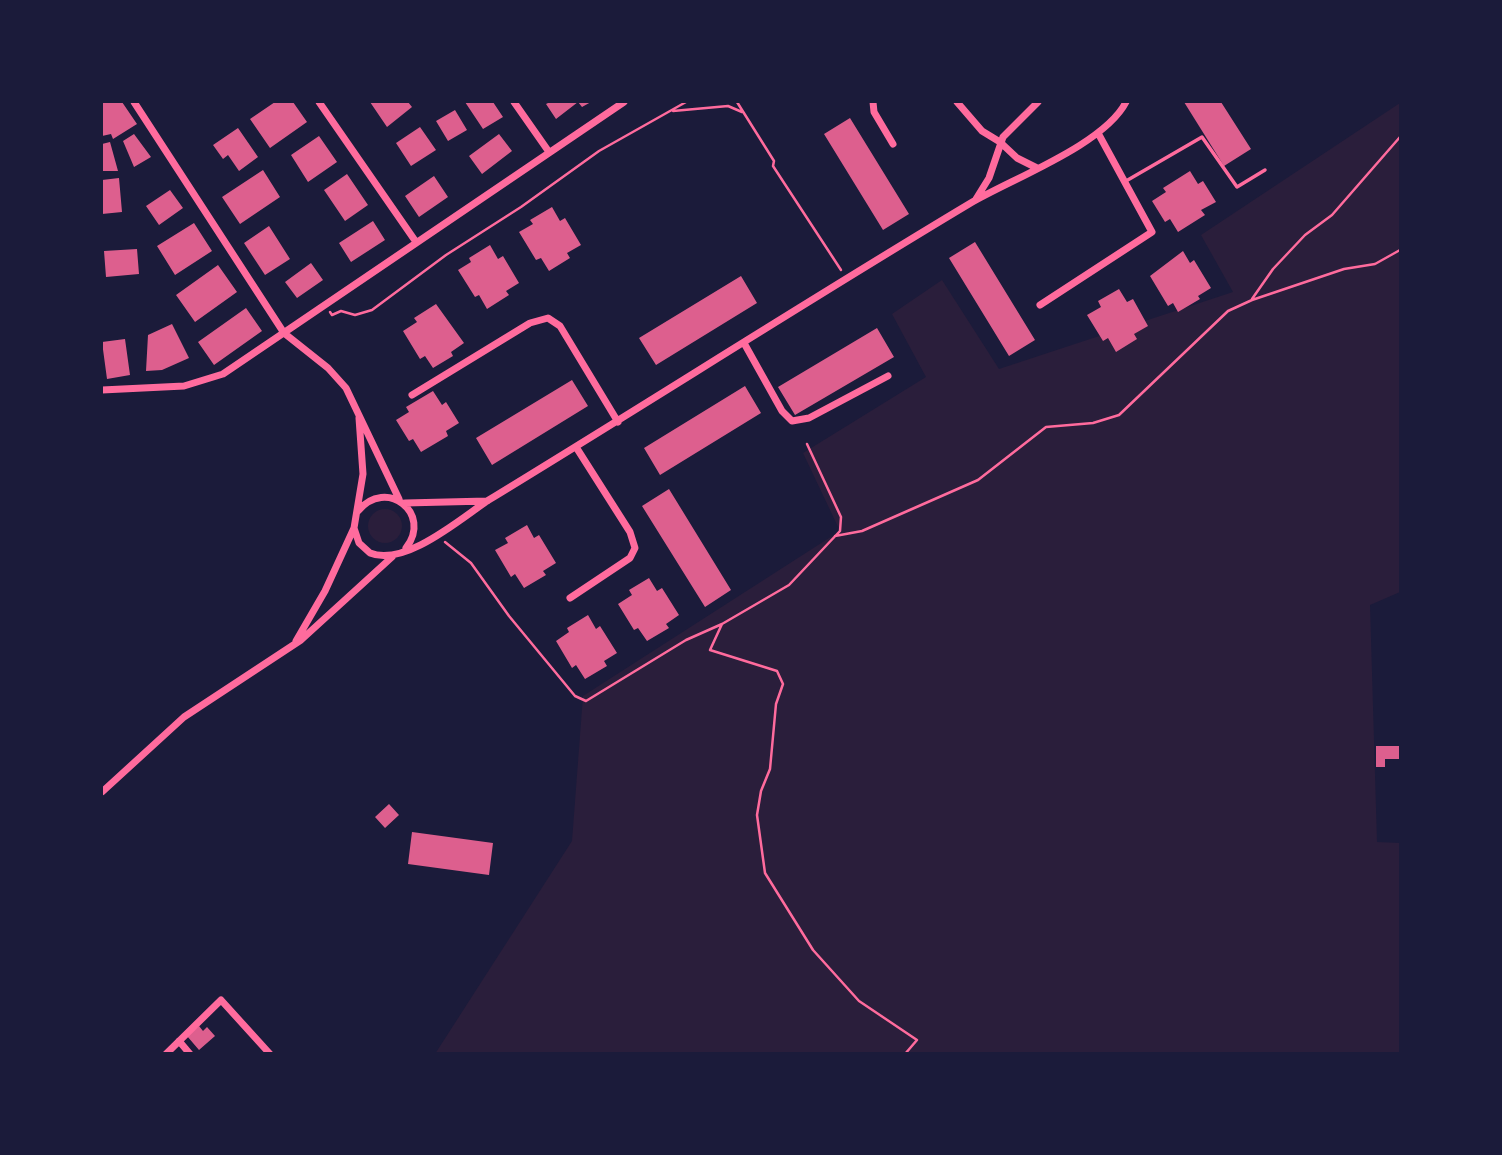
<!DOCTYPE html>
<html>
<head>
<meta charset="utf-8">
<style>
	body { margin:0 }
	#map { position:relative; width:1502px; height:1155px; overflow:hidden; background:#1b1b3a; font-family:Barlow,sans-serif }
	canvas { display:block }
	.frame { position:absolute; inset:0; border:103px solid #1b1b3a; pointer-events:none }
</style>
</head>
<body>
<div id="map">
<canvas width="1502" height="1155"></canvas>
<div class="frame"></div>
</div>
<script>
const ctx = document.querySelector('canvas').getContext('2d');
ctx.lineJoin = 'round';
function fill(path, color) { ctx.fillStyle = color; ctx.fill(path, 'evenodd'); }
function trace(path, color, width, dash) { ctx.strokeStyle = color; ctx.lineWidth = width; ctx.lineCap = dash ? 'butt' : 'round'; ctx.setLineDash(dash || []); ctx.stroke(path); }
fill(new Path2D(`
	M1400 103V592L1370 605 1377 842 1400 843V1053L435 1054 572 841 583 696 840 531 803 453 926 377 892 314 942 280 999 369 1233 292 1201 235Z
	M368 526a17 17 0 1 1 34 0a17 17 0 1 1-34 0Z`), '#2a1e3b');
fill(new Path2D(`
	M102 102H122L137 124 113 139 111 134 102 136Z
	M275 102H293L307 122 270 148 250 119Z
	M370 102H408L412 107 387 127Z
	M465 102H493L503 117 483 129Z
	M550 102H591L582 107 578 102 556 119 546 104Z
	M1184 102H1221L1251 149 1224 166Z
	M455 110 467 130 448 141 436 121Z
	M850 118 909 214 883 230 824 134Z
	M420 127 436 150 411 166 396 143Z
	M238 128 258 157 239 171 228 155 223 159 213 145Z
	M134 134 151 157 134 167 123 141Z
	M499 134 512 151 482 174 469 156Z
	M319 136 337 162 308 182 291 155Z
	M110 142 118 171H102V144Z
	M263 170 280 197 240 224 222 197Z
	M1190 171 1198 184 1203 181 1216 202 1201 210 1205 215 1178 232 1170 219 1165 222 1152 201 1166 192 1163 188Z
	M347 174 368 205 345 221 324 190Z
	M434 176 448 197 419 217 405 196Z
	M119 178 122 212 102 214V180Z
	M170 190 183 208 159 225 146 206Z
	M552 207 560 221 565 218 581 245 567 253 570 258 549 271 541 258 536 260 519 232 533 224 530 220Z
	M373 221 385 240 351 262 339 243Z
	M194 223 212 251 175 275 157 246Z
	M269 226 290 259 265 275 244 243Z
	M975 242 1035 340 1009 356 949 258Z
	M490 245 498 259 503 256 519 283 506 291 509 295 487 309 479 295 475 297 458 270 471 262 469 258Z
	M137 249 139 274 106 277 104 251Z
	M1183 251 1190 263 1194 260 1211 288 1198 296 1200 299 1178 312 1173 303 1168 306 1150 276Z
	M311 263 323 280 297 298 285 282Z
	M218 265 237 292 195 322 176 295Z
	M741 276 757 303 656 365 639 338Z
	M1119 289 1127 302 1133 299 1148 326 1134 334 1137 339 1116 352 1108 338 1103 341 1087 315 1101 307 1098 301Z
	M436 304 464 343 451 352 453 356 433 368 425 356 420 359 403 331 417 322 414 318Z
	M246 308 262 331 214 365 198 342Z
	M172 324 189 358 162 370 146 371 148 335Z
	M877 328 894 357 795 415 778 387Z
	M125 339 130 375 107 379 102 342Z
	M572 380 588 406 492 465 476 438Z
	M745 386 761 413 660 475 644 448Z
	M433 391 442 405 446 402 459 423 446 431 448 436 421 452 413 439 409 441 396 420 409 412 406 407Z
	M669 489 731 590 705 607 642 506Z
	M527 525 534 538 539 535 556 563 543 571 546 575 524 588 515 574 511 577 495 550 508 543 505 538Z
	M649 578 657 591 662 588 679 615 666 624 669 628 647 641 638 628 634 630 618 604 632 595 629 590Z
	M588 615 596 629 600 626 617 653 604 661 607 666 585 679 576 665 572 668 556 641 569 632 567 628Z
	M1376 746H1400V759H1385V767H1376Z
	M389 804 399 815 385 828 375 817Z
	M412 832 493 843 489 875 408 864Z
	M199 1026 203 1031 207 1027 215 1036 199 1050 187 1036Z`), '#dd5f8e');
trace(new Path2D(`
	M737 102 774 161 773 166 841 270
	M673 111 728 106 742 112
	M1252 299 1273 269 1305 235 1332 215 1400 137
	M330 312 332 315 341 311 355 315 372 310 446 255 521 207 599 151 686 102
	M807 444 841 517 840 531 789 585 722 624 710 650 777 671 783 684 776 704 770 769 761 791 757 815 765 873 813 950 859 1001 917 1040 905 1054
	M835 536 862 531 978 480 1046 427 1093 423 1119 415 1228 311 1252 300 1344 269 1375 264 1400 250
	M445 542 471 563 509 616 575 696 586 701 686 640 722 624`), '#ff6b9d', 2.5);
trace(new Path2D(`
	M1126 181 1202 137 1237 187 1265 170`), '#ff6b9d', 3.5);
trace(new Path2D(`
	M134 102 284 333 328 368 346 388 399 499
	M319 102 416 242
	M514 102 549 152
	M873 102 874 112 893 144
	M957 102 982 131 1000 142 1017 158 1037 168
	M976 199 989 178 1003 137 1038 102
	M1040 305 1152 232 1098 133
	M744 343 782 411 792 421 809 418 888 376
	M102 390 184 386 223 374 624 102
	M412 395 530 323 548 318 560 326 618 422
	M359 418 363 474 354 528 359 543 370 553C404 567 459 520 487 501 648 403 807 301 969 204 1011 179 1104 145 1126 102
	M405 503 487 501
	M358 511C386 477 433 513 406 548
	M570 598 630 558 635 548 630 532 576 447
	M296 641 325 591 354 528
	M102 792 184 717 301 640 392 557
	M179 1041 190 1054
	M166 1054 221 1000 270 1054`), '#ff6b9d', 7);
</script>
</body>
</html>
